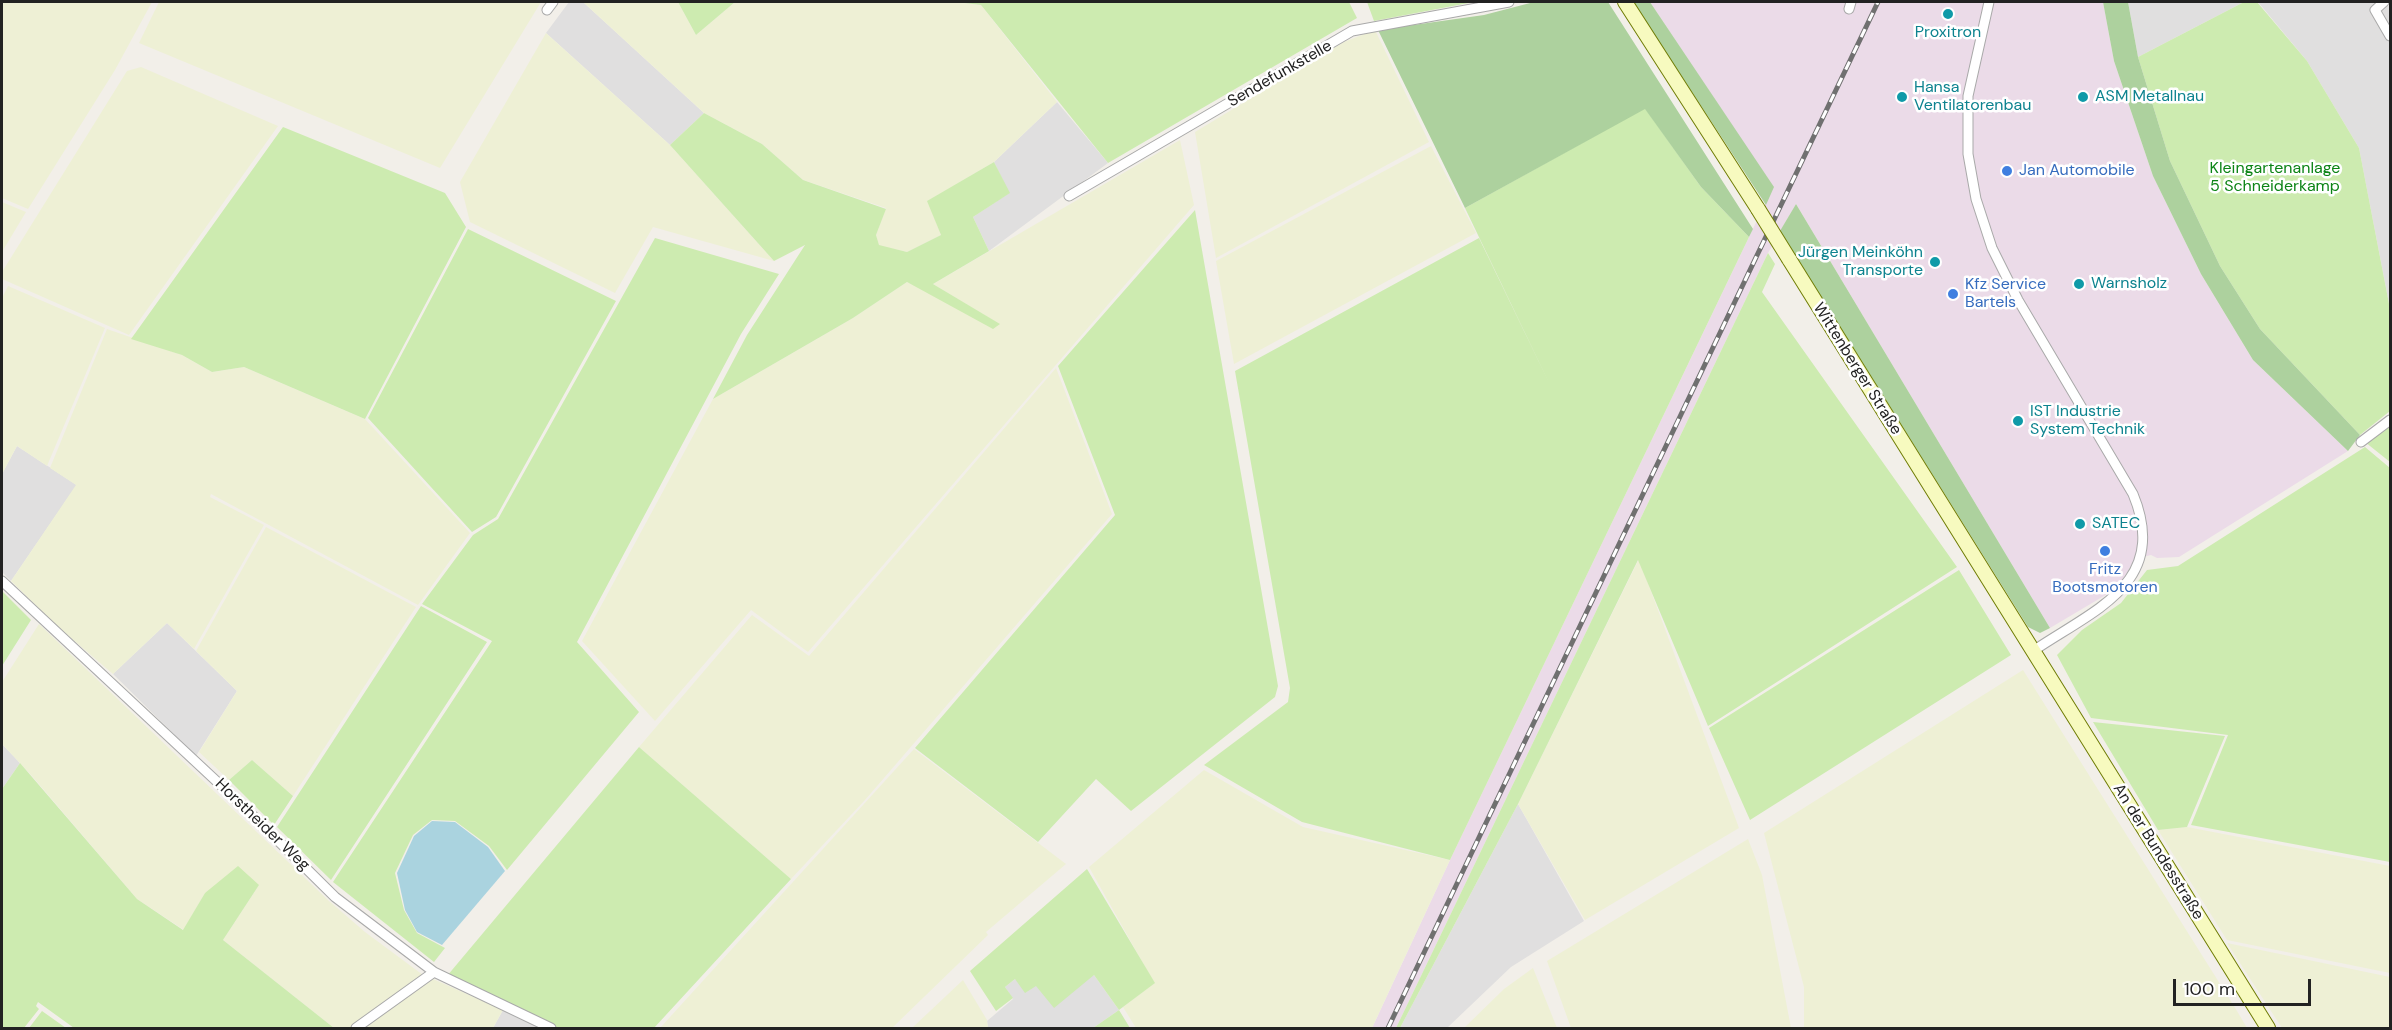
<!DOCTYPE html>
<html>
<head>
<meta charset="utf-8">
<style>
	body { margin:0 }
	#map { position:relative; width:2392px; height:1030px; overflow:hidden; background:#f2efe9; font-family:"DM Sans",sans-serif }
	canvas { display:block }
	.frame { position:absolute; inset:0; border:3px solid #222; pointer-events:none }
	.scale { position:absolute; left:2173px; top:979px; width:138px; height:27px; box-sizing:border-box; border:3px solid #222; border-top:0; padding-left:8px; font-size:18px; line-height:21px; white-space:nowrap; color:#222; -webkit-text-stroke:4px #fff; paint-order:stroke }
</style>
</head>
<body>
<div id="map">
<canvas width="2392" height="1030"></canvas>
<div class="frame"></div>
<div class="scale">100 m</div>
</div>
<script>
const ctx = document.querySelector('canvas').getContext('2d');
ctx.lineJoin = 'round';
function fill(path, color) { ctx.fillStyle = color; ctx.fill(path, 'evenodd'); }
function trace(path, color, width, dash) { ctx.strokeStyle = color; ctx.lineWidth = width; ctx.lineCap = dash ? 'butt' : 'round'; ctx.setLineDash(dash || []); ctx.stroke(path); }
function write(font, color, halo, rows, align = 'center') {
  ctx.font = font + ' "DM Sans",sans-serif'; ctx.lineWidth = 5; ctx.setLineDash([]); ctx.textBaseline = 'middle'; ctx.strokeStyle = halo; ctx.fillStyle = color; for (const [text, x, y, turn = 0] of rows) {
    ctx.save(); ctx.translate(x, y); ctx.rotate((+turn || 0) * Math.PI / 180); ctx.textAlign = isNaN(turn) ? turn : align; if (halo) ctx.strokeText(text, 0, 0); ctx.fillText(text, 0, 0); ctx.restore();
  }
}
fill(new Path2D(`
	M569 2H583L704 113 670 145 546 33Z
	M2128 2H2244L2138 57Z
	M2258 2H2390V309L2359 148 2307 61Z
	M1057 102 1108 163 989 251 973 217 1009 193 994 162Z
	M17 446 77 485 11 581 2 572V474Z
	M167 623 237 691 196 756 113 674Z
	M2 744 20 763 2 789Z
	M1518 804 1584 921 1511 967 1447 1028H1400Z
	M1094 975 1119 1010 1093 1028H988L987 1021 1013 999 1005 987 1015 979 1036 985Z
	M503 1010 543 1028H493Z`), '#e0dfdf');
fill(new Path2D(`
	M1650 2H2103L2114 61 2153 176 2201 274 2253 360 2348 451 2179 557 2157 558 2151 555 2135 559 2122 581 2114 590 2050 628 1796 204 1768 253 1396 1028H1372L1450 860 1773 187Z`), '#ebdbe8');
fill(new Path2D(`
	M2 2H152L115 70 28 209 2 198Z
	M159 2H541L440 168 139 43Z
	M583 2H678L696 35 735 2H956L981 5 1057 102 994 162 928 201 941 235 907 252 879 246 876 235 886 208 803 180 762 144 704 113Z
	M1375 30 1429 142 1216 258 1195 132 1344 42Z
	M546 33 670 145 774 261 653 227 615 293 470 222 460 182Z
	M141 67 278 126 129 335 2 279V272L127 71Z
	M1180 140 1194 205 808 652 751 610 655 721 582 641 713 399 853 318 907 282 999 324 933 284Z
	M1431 146 1476 233 1234 364 1216 261Z
	M2 202 26 212 2 252Z
	M8 286 105 328 47 466 17 446 2 474V298Z
	M107 329 182 355 212 372 244 367 365 419 470 533 418 605 211 494 210 497 264 525 194 649 167 623 113 674 57 626 11 581 76 485 50 468Z
	M1056 368 1112 514 865 800 791 879 639 747 752 615 809 656Z
	M266 527 416 607 293 796 252 760 229 780 199 752 237 691 196 651Z
	M1639 559 1739 828 1585 920 1518 804Z
	M39 624 329 901 365 932 423 975 350 1028H334L223 940 259 885 205 893 184 930 137 899 32 776 2 744V682Z
	M2023 670 2237 1011 2247 1028H1804V987L1764 833Z
	M914 749 1066 864 986 932 988 935 892 1028H660Z
	M1204 770 1303 827 1450 860 1372 1028H1136L1123 1007 1154 983 1089 867Z
	M2187 827 2390 866V973L2227 940 2158 830Z
	M1748 839 1762 875 1791 1028H1571L1547 961Z
	M2227 943 2390 977V1028H2282Z
	M1533 968 1557 1028H1464L1504 989Z
	M433 979 503 1010 493 1028H363Z
	M963 980 987 1020 988 1028H912Z`), '#eef0d5');
fill(new Path2D(`
	M678 2H735L696 35Z
	M956 2H1349L1357 18 1108 163 981 5Z
	M1367 2H1474L1374 21Z
	M2244 2H2257L2307 61 2359 148 2390 309V411L2360 435 2260 329 2220 266 2170 161 2138 57Z
	M1645 108 1701 187 1749 237 1450 860 1302 822 1204 765 1288 702 1290 688 1235 371 1479 238 1552 389 1465 208Z
	M704 113 762 144 803 180 886 209 876 235 879 245 907 252 941 235 927 201 994 162 1010 193 973 217 989 251 933 284 1000 324 993 329 907 282 853 318 713 399 747 335 805 245 774 261 670 145Z
	M283 127 445 193 466 227 365 419 244 367 212 372 182 355 131 339Z
	M1195 210 1278 686 1275 697 1131 811 1096 779 1038 842 915 748 1115 515 1058 366Z
	M468 229 616 301 496 517 472 532 368 418Z
	M655 238 779 274 741 334 577 642 639 712 507 870 489 846 455 821 432 820 413 835 395 873 404 910 417 933 445 948 434 962 333 882 492 641 422 604 473 535 498 519Z
	M1768 253 1775 264 1762 292 1957 567 1708 726 1638 560 1518 804 1400 1028H1396Z
	M2390 421V462L2365 442Z
	M2365 447 2390 468V862L2191 825 2228 735 2091 718 2057 655 2082 630 2121 603 2147 570 2178 566Z
	M1959 570 2011 655 1750 820 1709 728Z
	M2 591 31 620 2 666Z
	M421 606 487 642 331 880 277 827Z
	M2093 722 2225 736 2187 827 2158 830Z
	M639 747 791 879 654 1028H554L447 976Z
	M252 760 293 796 274 825 229 780Z
	M20 763 137 899 183 930 205 893 238 866 259 885 223 940 334 1028H74L38 1002 36 1006 39 1009 24 1028H2V789Z
	M1087 869 1155 983 1119 1010 1130 1028H1093L1119 1010 1094 975 1054 1008 1036 986 1025 993 1015 979 1005 987 1013 998 996 1011 970 971Z
	M42 1011 66 1028H29Z`), '#cdebb0');
fill(new Path2D(`
	M1534 2H1608L1753 229 1749 237 1701 187 1645 109 1465 208 1378 30 1484 15Z
	M1633 2H1650L1774 187 1766 205Z
	M2103 2H2128L2138 57 2170 161 2220 266 2260 329 2360 435 2348 451 2253 360 2201 274 2153 176 2114 61Z
	M1796 204 2050 628 2040 633 2028 627 1780 231Z`), '#add19e');
fill(new Path2D(`
	M432 821 455 822 488 847 505 871 442 945 417 932 405 910 397 873 414 836Z`), '#aad3df');
const minor = new Path2D(`
	M1989 2 1968 96V154L1976 199 1992 248 2018 300 2133 494C2170 583 2095 609 2033 651
	M2384 2 2375 10 2390 36
	M1849 9 1851 2
	M547 10 553 2
	M1069 196 1352 31 1509 2
	M2361 442 2390 420
	M2 581 242 805 335 897 434 972 551 1028
	M356 1028 434 972`);
const secondary = new Path2D(`
	M1625 2 1758 209
	M1789 259 2268 1028`);
trace(minor, '#a9a9a9', 11);
trace(secondary, '#707d05', 16);
trace(minor, '#fff', 9);
trace(secondary, '#f7fabf', 14);
const rail = new Path2D(`
	M1388 1028 1878 2`);
trace(rail, '#707070', 5);
trace(rail, '#fff', 3, [9]);
const secondaryBridge = new Path2D(`
	M1758 209 1789 259`);
trace(secondaryBridge, '#707d05', 16, []);
trace(secondaryBridge, '#f7fabf', 14);
for (const [x, y, r, color] of [
	[1948,14,6,"#0f9aa8"],
	[1902,97,6,"#0f9aa8"],
	[2083,97,6,"#0f9aa8"],
	[2007,171,6,"#3f7fe0"],
	[1935,262,6,"#0f9aa8"],
	[2079,284,6,"#0f9aa8"],
	[1953,294,6,"#3f7fe0"],
	[2018,421,6,"#0f9aa8"],
	[2080,524,6,"#0f9aa8"],
	[2105,551,6,"#3f7fe0"]
]) { const dot = new Path2D(); dot.arc(x, y, r, 0, 2 * Math.PI); ctx.fillStyle = color; ctx.fill(dot); trace(dot, '#fff', 2); }
write('16px', '#0d838f', '#fff', [
	["Proxitron",1948,33,"center"],
	["Hansa",1914,88],
	["Ventilatorenbau",1914,106],
	["ASM Metallnau",2095,97],
	["Jürgen Meinköhn",1923,253,"right"],
	["Transporte",1923,271,"right"],
	["Warnsholz",2091,284],
	["IST Industrie",2030,412],
	["System Technik",2030,430],
	["SATEC",2092,524]
], 'left');
write('16px', '#222', '#fff', [
	["Sendefunkstelle",1280,74,-30],
	["Wittenberger Straße",1857,369,58],
	["Horstheider Weg",262,825,44],
	["An der Bundesstraße",2158,852,58]
]);
write('16px', '#0c8416', '#fff', [
	["Kleingartenanlage",2275,169],
	["5 Schneiderkamp",2275,187]
]);
write('16px', '#366cbe', '#fff', [
	["Jan Automobile",2019,171],
	["Kfz Service",1965,285],
	["Bartels",1965,303],
	["Fritz",2105,570,"center"],
	["Bootsmotoren",2105,588,"center"]
], 'left');
</script>
</body>
</html>
